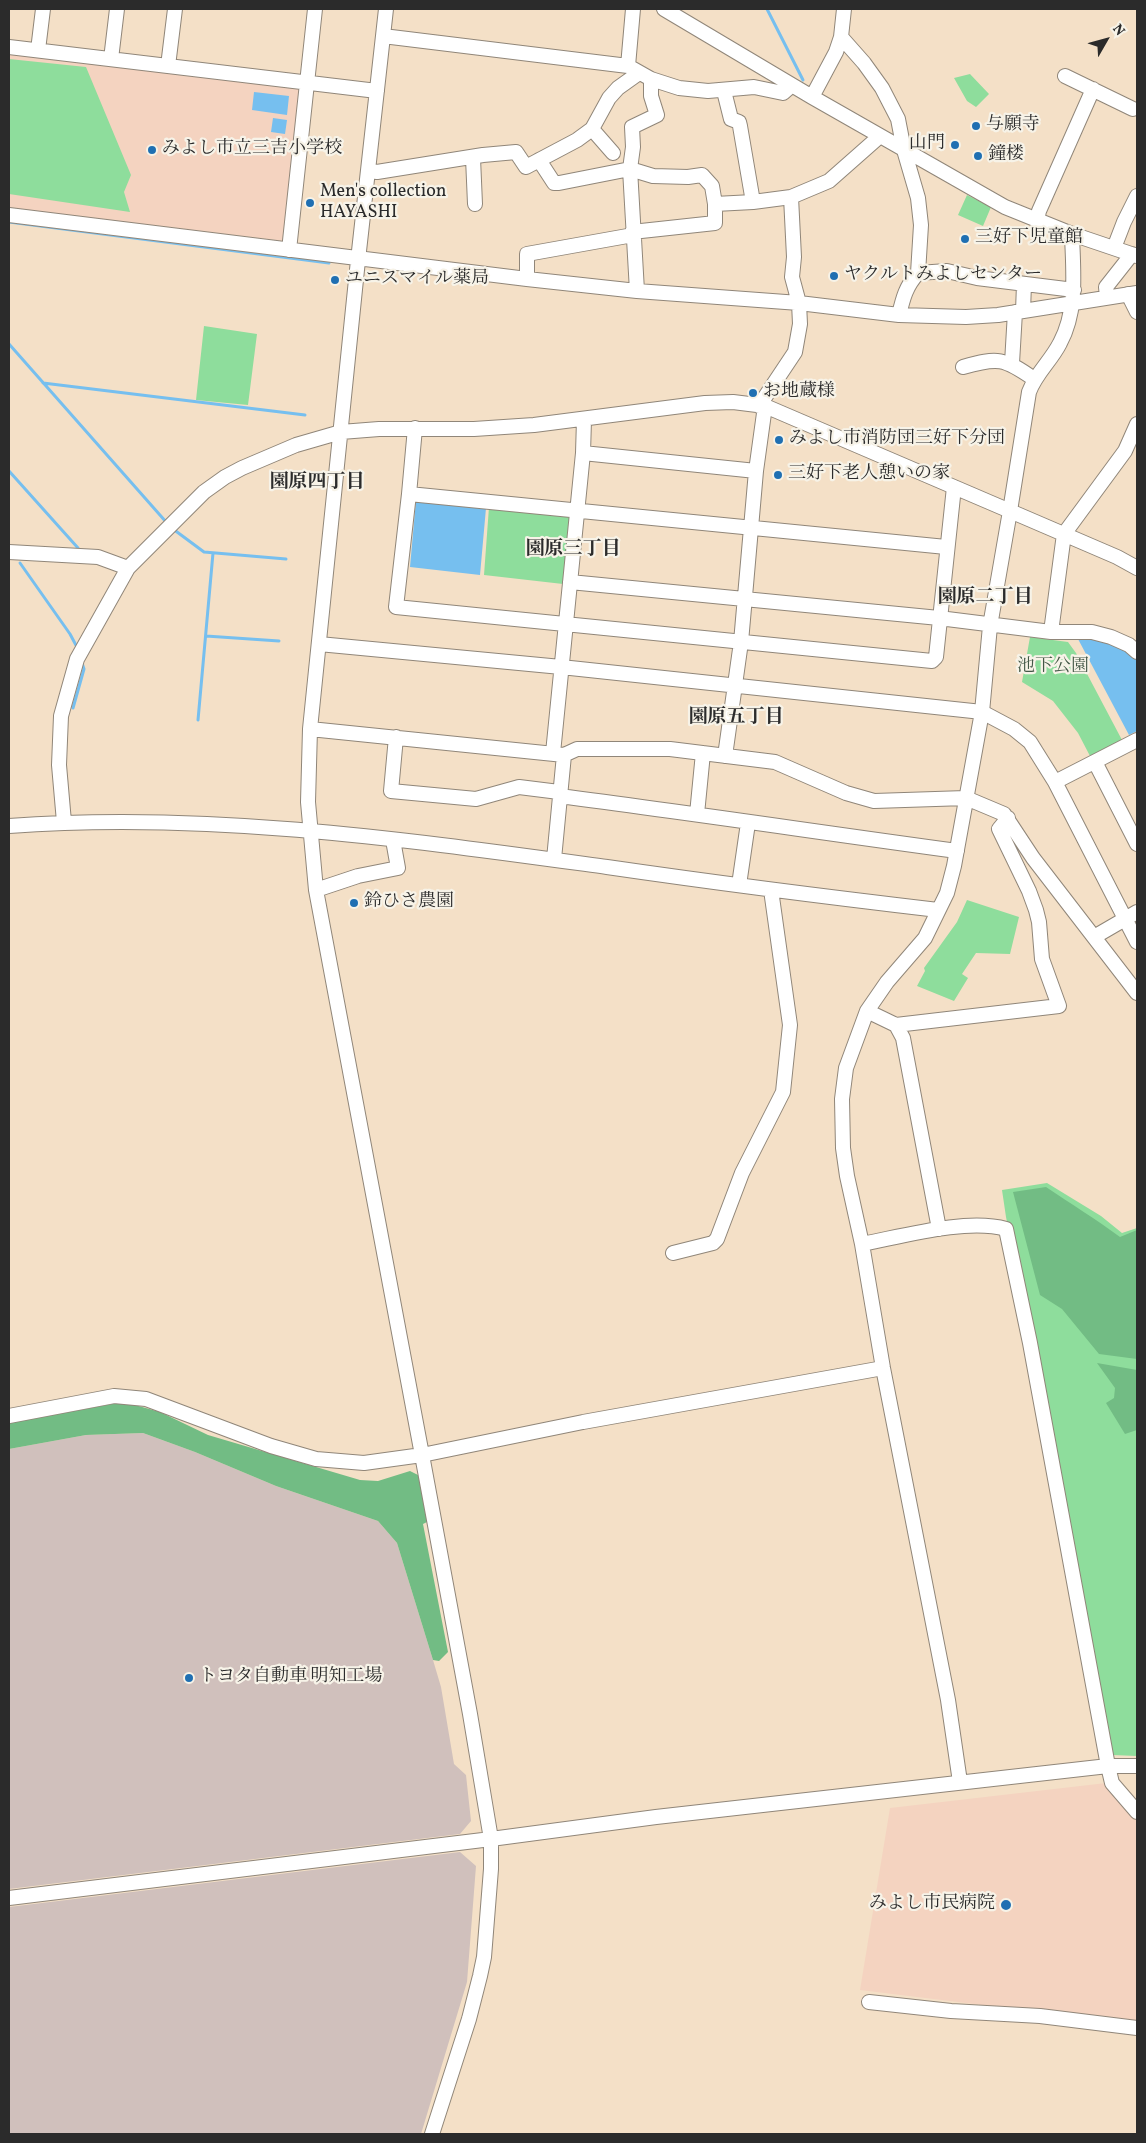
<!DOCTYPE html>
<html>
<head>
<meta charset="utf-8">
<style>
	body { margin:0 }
	#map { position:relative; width:1146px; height:2143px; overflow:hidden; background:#f4e0c7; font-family:Vollkorn,serif }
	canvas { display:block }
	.frame { position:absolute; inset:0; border:10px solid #2b2b2b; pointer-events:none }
	.north { position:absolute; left:1081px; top:15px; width:50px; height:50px; -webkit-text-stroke:4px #f7f3e8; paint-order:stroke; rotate:52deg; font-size:14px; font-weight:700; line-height:20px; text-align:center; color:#2b2b2b }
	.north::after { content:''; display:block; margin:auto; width:18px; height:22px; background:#2b2b2b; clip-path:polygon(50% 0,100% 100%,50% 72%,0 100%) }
</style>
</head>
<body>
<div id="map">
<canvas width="1146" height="2143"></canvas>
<div class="frame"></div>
<div class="north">N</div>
</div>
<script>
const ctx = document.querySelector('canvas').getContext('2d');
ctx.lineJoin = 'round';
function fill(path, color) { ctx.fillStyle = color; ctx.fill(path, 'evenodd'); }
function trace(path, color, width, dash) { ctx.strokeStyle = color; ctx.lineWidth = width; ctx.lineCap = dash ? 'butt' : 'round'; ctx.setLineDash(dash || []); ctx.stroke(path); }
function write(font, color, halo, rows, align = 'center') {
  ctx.font = font + ' Vollkorn,"Noto Serif JP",serif'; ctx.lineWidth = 4.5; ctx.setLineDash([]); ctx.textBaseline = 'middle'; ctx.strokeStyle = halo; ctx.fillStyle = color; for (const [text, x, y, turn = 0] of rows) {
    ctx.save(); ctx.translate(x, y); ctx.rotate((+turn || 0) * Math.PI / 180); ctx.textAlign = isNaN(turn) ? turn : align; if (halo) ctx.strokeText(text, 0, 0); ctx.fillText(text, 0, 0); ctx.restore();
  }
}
fill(new Path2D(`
	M9 53 298 87 302 91 284 241 9 208Z
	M1106 1783 1137 1821V2024L860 1990 890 1808Z`), '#f4d3c0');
fill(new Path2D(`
	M143 1433 195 1452 276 1486 378 1521 397 1543 433 1660 441 1687 454 1764 466 1775 471 1821 460 1834 9 1889V1449L86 1435Z
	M460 1852 476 1866 467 1982 421 2134H9V1907Z`), '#d0c0bc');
fill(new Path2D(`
	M9 59 86 67 131 175 124 192 130 212 9 194Z
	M970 74 989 94 976 107 967 101 954 78Z
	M967 195 991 207 983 226 958 215Z
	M204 326 257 334 248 405 196 400Z
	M489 507 570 515 563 584 484 575Z
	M1030 637 1068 642 1076 653 1122 740 1090 756 1078 733 1053 701 1022 682Z
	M967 900 1019 917 1010 954 976 953 962 974 968 978 954 1001 917 986 925 971 924 968 957 922Z
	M1047 1183 1101 1216 1122 1233 1137 1228V1756L1112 1755 1052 1443 1006 1217 1002 1190Z`), '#8edd9c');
fill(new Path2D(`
	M1046 1187C1071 1204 1096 1219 1120 1237L1137 1230V1359L1099 1354 1062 1309 1040 1295 1013 1192Z
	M1097 1363 1137 1370V1430L1125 1434 1106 1403 1114 1398 1115 1388Z
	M117 1403 135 1405 160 1412 208 1435 360 1480 378 1481 410 1471 420 1476 427 1522 423 1524 448 1652 439 1661 433 1660 397 1543 378 1521 276 1486 195 1452 143 1433 86 1435 9 1449V1423Z`), '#72bc84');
fill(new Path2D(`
	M254 92 289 96 287 115 252 110Z
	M273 118 287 120 285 134 271 132Z
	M416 500 486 508 480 575 410 567Z
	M1078 639C1101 639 1119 644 1137 658V731L1129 735Z`), '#76bfef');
trace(new Path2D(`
	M767 9 803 80
	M9 222 329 263
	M9 344 167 523
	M43 383 305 415
	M9 471 78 548
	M173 529 204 552 286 559
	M20 563 70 634 78 649
	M206 636 279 641
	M73 708 84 669 82 663
	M198 720 213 553`), '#76bfef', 3);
const minor = new Path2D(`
	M386 9 358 260 310 729 308 802 316 890 422 1455 470 1714 491 1839V1869L484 1957 480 1976 469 2019 432 2134
	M664 9 812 97 1005 207 1072 234 1137 256
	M383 36 628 66 651 79 679 88 708 91 754 87 783 93 792 85
	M841 37 864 63 882 88 898 119 904 150 918 198 921 225 918 273 947 271 977 278 1074 290
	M9 47 377 91
	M38 50 43 9
	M111 59 117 9
	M168 66 175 9
	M628 66 633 9
	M1065 76 1133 109
	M724 91 731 119 739 122 740 126 753 202
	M812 97 836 52 841 37 844 9
	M592 129 613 153
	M473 158 475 204
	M539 160 554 183H559L630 169 653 176 688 177 702 175 712 186 715 204
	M369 171 377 172 483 155 516 152 526 167 577 140 592 129 609 98 618 88 639 73
	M9 215 527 279 637 291 799 303 899 315 966 317 998 315 1137 293
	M1037 220 1039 211 1093 89
	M632 232 715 223V204L753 202 791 197 829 181 880 136
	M1072 234C1073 270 1078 310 1060 343 1051 361 1036 373 1029 392L1010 511 1117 557 1137 568
	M1114 248 1124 222 1137 196
	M289 250 315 9
	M527 279V254L633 235
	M637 291 630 169 633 147 632 127 657 115 651 96V79
	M1128 294 1137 312
	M1107 297 1106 287 1132 254
	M1023 311 1024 284
	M899 315C903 298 906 286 918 273
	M1012 363 1015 312
	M963 367C998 357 1004 358 1034 379
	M759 406 795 352 800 324 799 303 792 277 794 257 791 197
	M415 428 409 494 946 547
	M583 453 756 471
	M409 494 396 607 932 661 936 657 954 487
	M9 552 98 557 128 568
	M570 582 939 618 1051 632H1092L1111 637 1129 645 1137 652
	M1051 632 1064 534 1125 451 1137 424
	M319 644 561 667 982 712 1014 729 1030 742 1055 782 1137 942
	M310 729 564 755 577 749H670L775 762 846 793 874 801 966 798 1004 814 1033 858 1137 993
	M396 737 391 791 476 799 519 787 559 792
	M553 753 583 453 584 420
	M725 756 741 642 756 471 765 406
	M1095 762 1137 844
	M1055 782 1137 740
	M559 796C692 813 824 833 957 851
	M697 814 703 753
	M64 822 59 765 61 716 77 659 128 568 204 492 225 477 242 468 296 445 341 432 379 429H474L534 425 705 403 733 402 765 406 1010 511 990 626 982 712 954 866 947 893 925 938 887 982 867 1011 846 1068 842 1099 843 1148 847 1176 862 1244 883 1368 948 1700 960 1782
	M9 826C209 811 409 840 607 867 717 883 827 897 938 910
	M554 859 564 755
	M739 885 748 823
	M316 890 358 876 398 868 393 840
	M1094 937 1137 912
	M867 1011 896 1025
	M939 1229 903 1038 896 1025 1059 1006 1042 959 1039 922 1036 910 1029 891 999 829 1008 818
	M862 1244C904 1236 967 1218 1006 1229L1030 1343 1108 1766 1112 1783 1137 1812
	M673 1253 713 1243 717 1239 742 1173 783 1092 790 1025 771 890
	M9 1416 114 1396 146 1399 271 1446 316 1459 364 1463 422 1455 583 1422 883 1368
	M9 1898 491 1839 656 1817 1108 1766H1137
	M869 2002 951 2011 1040 2016 1137 2028`);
trace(minor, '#908679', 16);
trace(minor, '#fff', 14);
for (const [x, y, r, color] of [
	[976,126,5,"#1f6fb2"],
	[955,145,5,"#1f6fb2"],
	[152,150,5,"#1f6fb2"],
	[978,156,5,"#1f6fb2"],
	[310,203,5,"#1f6fb2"],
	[965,239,5,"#1f6fb2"],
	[834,276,5,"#1f6fb2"],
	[335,280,5,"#1f6fb2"],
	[753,393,5,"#1f6fb2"],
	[779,440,5,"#1f6fb2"],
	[778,475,5,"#1f6fb2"],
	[354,903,5,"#1f6fb2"],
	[189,1678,5,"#1f6fb2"],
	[1006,1905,6,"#1f6fb2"]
]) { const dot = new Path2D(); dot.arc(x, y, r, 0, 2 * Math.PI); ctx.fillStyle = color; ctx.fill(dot); trace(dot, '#f7f3e8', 2); }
write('18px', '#2b2b2b', '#f7f3e8', [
	["与願寺",986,126],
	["山門",945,145,"right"],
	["みよし市立三吉小学校",162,150],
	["鐘楼",988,156],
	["Men's collection",320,193],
	["HAYASHI",320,214],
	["三好下児童館",975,239],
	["ヤクルトみよしセンター",844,276],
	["ユニスマイル薬局",345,280],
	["お地蔵様",763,393],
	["みよし市消防団三好下分団",789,440],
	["三好下老人憩いの家",788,475],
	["鈴ひさ農園",364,903],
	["トヨタ自動車 明知工場",199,1678],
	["みよし市民病院",995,1905,"right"]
], 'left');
write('18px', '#445847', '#f7f3e8', [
	["池下公園",1053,668]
]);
write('bold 19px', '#2b2b2b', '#f7f3e8', [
	["園原四丁目",317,484],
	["園原三丁目",573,551],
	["園原二丁目",985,599],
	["園原五丁目",736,719]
]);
</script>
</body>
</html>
